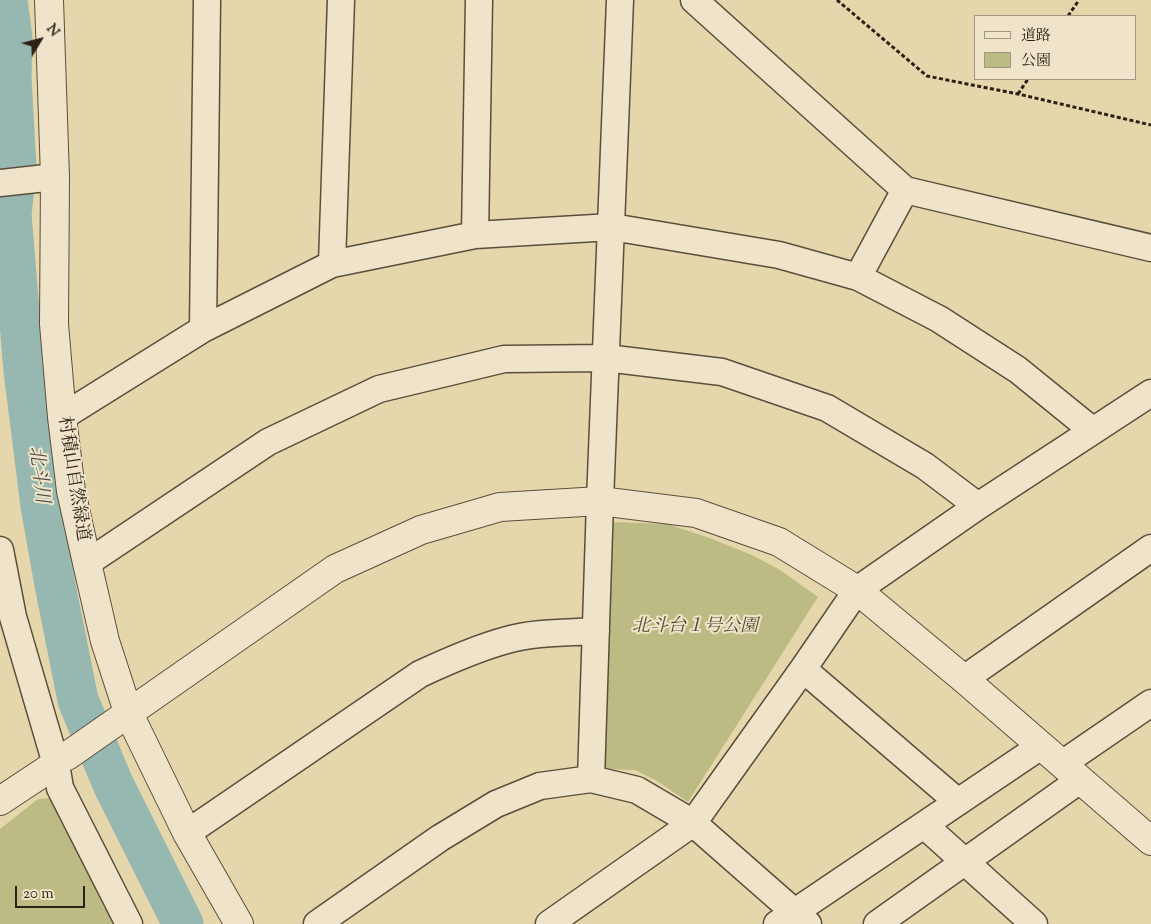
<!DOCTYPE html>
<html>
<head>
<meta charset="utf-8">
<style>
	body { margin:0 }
	#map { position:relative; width:1151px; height:924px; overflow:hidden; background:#e6d6ac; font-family:"Sorts Mill Goudy","Noto Serif JP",serif }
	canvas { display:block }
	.legend { position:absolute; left:974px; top:15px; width:162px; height:65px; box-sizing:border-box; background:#efe4c9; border:1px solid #a19681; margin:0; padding:6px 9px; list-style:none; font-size:15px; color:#2d2116 }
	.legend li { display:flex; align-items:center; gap:10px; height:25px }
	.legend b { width:25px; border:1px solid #a19681 }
	.north { position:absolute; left:15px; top:15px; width:50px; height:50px; -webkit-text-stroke:4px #efe4c9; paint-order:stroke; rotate:53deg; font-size:14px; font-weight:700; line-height:20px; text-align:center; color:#2d2116 }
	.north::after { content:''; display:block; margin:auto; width:18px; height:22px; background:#2d2116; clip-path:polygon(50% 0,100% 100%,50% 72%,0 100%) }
	.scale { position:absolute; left:15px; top:886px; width:70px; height:22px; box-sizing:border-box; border:2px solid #2d2116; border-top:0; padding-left:6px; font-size:15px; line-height:18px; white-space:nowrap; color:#2d2116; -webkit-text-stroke:4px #efe4c9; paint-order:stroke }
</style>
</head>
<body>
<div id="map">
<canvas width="1151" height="924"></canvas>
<ul class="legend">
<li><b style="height:6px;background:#efe4c9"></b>道路</li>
<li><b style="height:14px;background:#bdbb84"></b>公園</li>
</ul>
<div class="north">N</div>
<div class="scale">20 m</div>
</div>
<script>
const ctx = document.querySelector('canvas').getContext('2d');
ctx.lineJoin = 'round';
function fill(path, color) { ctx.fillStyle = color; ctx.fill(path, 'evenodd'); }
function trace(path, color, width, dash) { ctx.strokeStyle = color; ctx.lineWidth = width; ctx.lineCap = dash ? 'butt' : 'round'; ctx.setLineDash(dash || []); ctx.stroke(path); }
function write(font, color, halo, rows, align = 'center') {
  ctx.font = font + ' "Sorts Mill Goudy","Noto Serif JP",serif'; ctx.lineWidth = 4; ctx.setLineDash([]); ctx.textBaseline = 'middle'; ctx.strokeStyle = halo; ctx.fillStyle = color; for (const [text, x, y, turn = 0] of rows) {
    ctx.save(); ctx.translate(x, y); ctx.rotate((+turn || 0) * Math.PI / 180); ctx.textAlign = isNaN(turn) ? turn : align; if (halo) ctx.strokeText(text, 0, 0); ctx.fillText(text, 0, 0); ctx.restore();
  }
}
fill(new Path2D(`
	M612 522 667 524 707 537 752 555 780 570 818 597 688 802 657 781 635 770 602 769Z
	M51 798 104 907 114 924H0V829L38 799Z`), '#bdbb84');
trace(new Path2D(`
	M7 0 12 38 11 77 16 168 11 215 24 371 41 506 56 590 78 700 113 784 183 924`), '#97b8b0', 41);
const minor = new Path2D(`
	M694 0 905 190 1151 248
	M0 183 55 177
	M475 235 479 0
	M332 264 341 0
	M858 277 905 190
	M203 329 207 0
	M62 417 203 329 332 264 475 235 612 227 779 255 858 277 939 319 1018 370 1092 430
	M0 550 13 617 56 764 60 788 129 924
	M87 563 268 442 379 389 504 359 606 358 722 372 827 408 925 466 978 506
	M803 669 958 802
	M964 679 1151 548
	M1062 764 1151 703
	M591 779 600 501 620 0
	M924 825 1034 924
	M187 833 420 674C448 661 477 648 507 640 535 632 566 633 596 631
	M317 924 440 838 496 804 540 786 591 779 637 790 693 823 808 924
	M549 924 693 823 803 669 857 590 978 506 1151 393
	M777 924 1041 746
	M877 924 1080 780`);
const tertiary = new Path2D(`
	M49 0 55 177 54 324 62 417 71 491 87 563 105 641 128 712 187 833 239 924
	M67 756 335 569 421 530 500 507 600 501 696 513 779 542 857 590 964 679 1151 841
	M0 801 56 764`);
trace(minor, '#5b4e3c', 29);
trace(tertiary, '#5b4e3c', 30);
trace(new Path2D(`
	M837 0 927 76 1018 94 1151 125
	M1068 16 1079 0
	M1018 94 1028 79`), '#2d2116', 3, [4, 2.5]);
trace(minor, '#efe4c9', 26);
trace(tertiary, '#efe4c9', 28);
write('18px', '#2d2116', '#efe4c9', [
	["村積山自然緑道",72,479,81]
]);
write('italic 18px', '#514832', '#efe4c9', [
	["北斗台１号公園",695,628]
]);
write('italic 19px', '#4d4e44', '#efe4c9', [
	["北斗川",37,475,83]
]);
</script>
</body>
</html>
